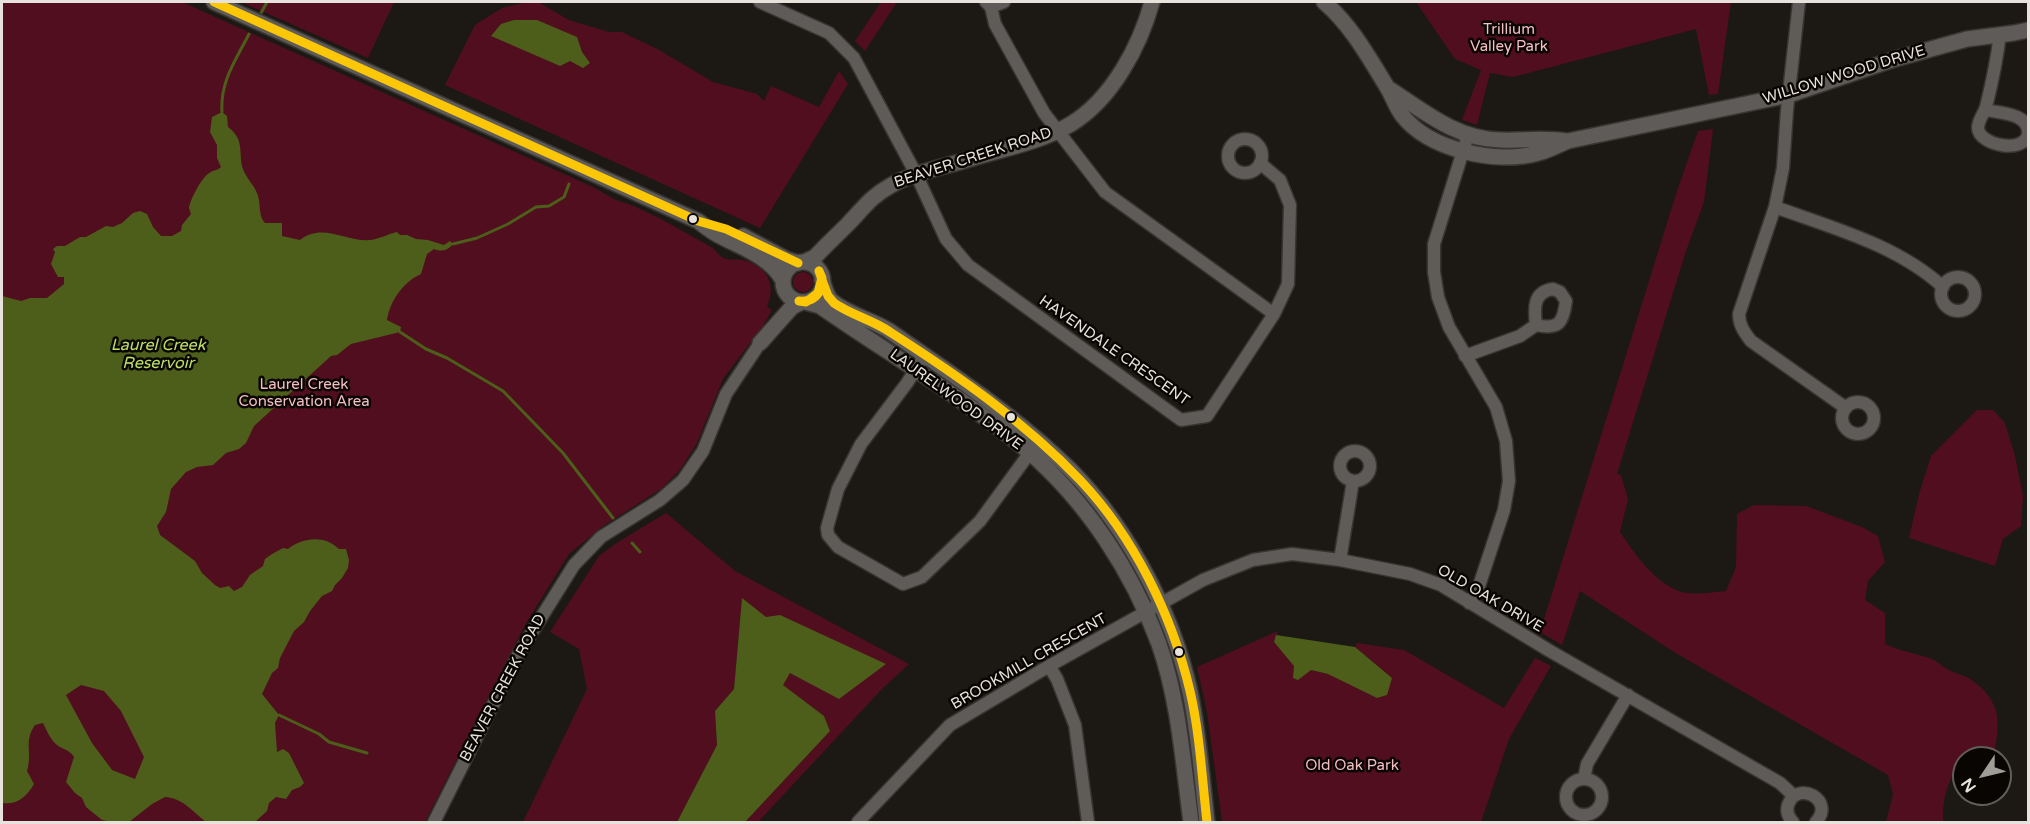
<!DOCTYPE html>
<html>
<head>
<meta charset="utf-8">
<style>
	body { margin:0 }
	#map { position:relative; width:2030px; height:824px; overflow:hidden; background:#1c1914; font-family:"Varela Round",sans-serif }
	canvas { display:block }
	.frame { position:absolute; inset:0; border:3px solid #e7e2dc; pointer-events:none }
	.north { position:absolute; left:1952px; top:746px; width:60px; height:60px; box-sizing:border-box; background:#080503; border:2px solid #615d5a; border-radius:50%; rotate:235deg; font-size:16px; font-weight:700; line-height:24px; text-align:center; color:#e7e2dc }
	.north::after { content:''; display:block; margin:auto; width:21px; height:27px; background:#a09c96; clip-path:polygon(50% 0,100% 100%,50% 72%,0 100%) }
</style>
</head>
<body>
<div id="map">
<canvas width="2030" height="824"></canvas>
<div class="frame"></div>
<div class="north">N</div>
</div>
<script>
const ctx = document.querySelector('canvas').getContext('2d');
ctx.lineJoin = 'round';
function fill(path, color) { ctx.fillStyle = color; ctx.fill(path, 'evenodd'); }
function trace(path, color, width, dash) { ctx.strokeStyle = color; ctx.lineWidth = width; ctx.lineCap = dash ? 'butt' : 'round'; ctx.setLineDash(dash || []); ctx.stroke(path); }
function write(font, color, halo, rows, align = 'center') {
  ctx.font = font + ' "Varela Round",sans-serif'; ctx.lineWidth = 5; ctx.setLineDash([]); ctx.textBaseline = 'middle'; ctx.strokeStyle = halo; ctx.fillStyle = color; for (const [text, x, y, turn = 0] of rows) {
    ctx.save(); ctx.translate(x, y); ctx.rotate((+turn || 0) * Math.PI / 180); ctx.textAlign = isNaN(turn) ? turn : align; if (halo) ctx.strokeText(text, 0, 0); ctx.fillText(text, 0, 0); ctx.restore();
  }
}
fill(new Path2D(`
	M2 2H182L593 187 616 200 634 206 661 219 713 248C716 251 720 256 723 258 730 261 740 258 747 261 769 269 776 286 767 307L772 310 763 326 723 379 697 443 680 470 661 489 603 526 569 554 525 625 425 822H2Z
	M241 2H394L368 58Z
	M527 2H538L569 20 609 32H622L659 50 713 82 757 94 764 101 771 86 819 107 839 71 848 84 760 228 445 85 475 25 502 8Z
	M881 2H897L865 51 855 41Z
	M1416 2H1731L1718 94 1709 95 1696 29 1513 77 1490 73 1477 125 1462 120 1481 70 1455 59Z
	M1713 129 1704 202 1685 254 1617 474 1621 475 1628 499 1620 532C1635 554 1653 581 1679 591 1693 596 1712 592 1726 591L1736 567 1737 514 1754 505 1806 506 1862 527 1878 536 1885 562 1868 581 1865 600 1885 613V644C1900 651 1914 653 1929 658 1937 660 1942 667 1949 670 1956 674 1964 675 1970 679 2002 700 2001 724 1993 757L1964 758V762L1958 763C1948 784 1942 798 1943 822H1886L1893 794 1888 775 1674 652 1580 591 1562 645 1540 632 1677 191 1698 131Z
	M793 282a10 10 0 1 1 20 0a10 10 0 1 1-20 0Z
	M1977 410H1993L2005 423 2015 456 2023 496 2021 526 2003 539 1995 566 1909 538 1919 494 1931 456Z
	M666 513 735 571 909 664 882 689 758 822H745L830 731 824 716 782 685 790 672 766 617 742 599 734 689 715 711 717 745 677 822H523L587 689 579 649 550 632 599 556 615 544Z
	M1278 631 1274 642 1295 666 1328 674 1392 678 1355 647 1357 643 1404 650 1504 708 1535 658 1551 666 1509 739 1481 822H1222L1207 712 1197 667Z`), '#510e1e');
fill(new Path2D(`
	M514 20H537L577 37 582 52 590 63 583 68 570 61 560 66 491 36 501 24Z
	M222 112 227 116 228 127C244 139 239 150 242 166 245 178 255 185 258 196 261 205 258 216 265 223H282V236L300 240C322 222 346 242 370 240 380 239 387 234 397 232L400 235H407L416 239 428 240 444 245 450 241 453 244C447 251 442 252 434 249L427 254 421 274C403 282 390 301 387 320L401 327 400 332 351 344 337 355 331 356 254 426 246 443 239 449 226 453 213 465 197 467 186 472 171 489 166 512 157 526 160 535 195 561 202 573 215 585 220 588 229 586 234 591 242 587 250 575 263 566 265 559 272 554 283 548 288 549C303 537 325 535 339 549H346L349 560 348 568 342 578 335 585 332 591 322 596 310 611 304 622 294 631 280 658 278 668 272 673 262 694 279 715 275 723 277 752 283 749 289 753 304 783 300 787 292 790 286 799 276 797 269 803 267 811 255 822H206C193 812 183 798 165 797L152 804 129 822H112L102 820 86 807 82 798 75 793 66 782 74 757C70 750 64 750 57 745 50 739 47 731 43 723L35 725C23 743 33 751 27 771L34 784C26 797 18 805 2 803V296L21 301 30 298H47L64 284V277H58L51 264 55 252 53 249 57 246H65L80 237H86L106 226 113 227 122 223 133 213 140 211 147 214 153 227 161 236H172L181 231 182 225 191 214 189 208C190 200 201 179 208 174 212 170 217 171 221 167L217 158V145L210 132 212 117ZM81 685 104 691 121 711 144 757 135 779 112 770 92 743 66 695Z
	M742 598 766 617 780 615 886 664 839 699 790 673 783 685 824 716 830 731 745 822H677L717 745 715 711 734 689Z
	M1276 635 1355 647 1392 678 1387 695 1377 698 1328 674 1311 670 1298 680 1293 678 1294 666 1274 642Z`), '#4c5e1a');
trace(new Path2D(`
	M261 13 267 2
	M222 112C220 81 236 60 249 34
	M453 244 477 238 508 224 536 207 549 206 564 197 569 184
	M400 332 426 349 447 358 503 391 563 453 613 518
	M632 543 640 552
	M279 715 319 734 329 742 367 753`), '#4c5e1a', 3);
const minor = new Path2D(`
	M760 2 829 33 854 58 916 174 946 239 968 265 1181 420 1207 416 1274 314 1288 284 1290 205 1280 180 1260 163
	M986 2 991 7 995 24 1044 113 1105 192 1274 314
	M1799 2 1787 110 1783 168 1775 207 1739 314C1739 325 1744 332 1751 341L1846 408
	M991 7 1004 2
	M1985 110C1999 113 2030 113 2028 134 2025 154 1979 146 1978 128 1978 120 1984 114 1986 107 1992 83 1997 59 2000 34
	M1468 135 1434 244V272L1438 297 1449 327 1496 407 1506 441 1509 481 1504 510 1478 589 1469 603
	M1228 156a17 17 0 1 1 34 0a17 17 0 1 1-34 0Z
	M1775 207C1833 228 1897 245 1943 287
	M1941 294a17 17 0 1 1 34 0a17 17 0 1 1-34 0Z
	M1553 289 1560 292 1566 301C1563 323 1559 330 1536 325 1534 308 1533 292 1553 289Z
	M925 355 907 383 861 444 838 489 827 528 828 535 838 547 903 584 922 577 980 521 1034 447
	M1465 356 1520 336 1536 325
	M1842 418a16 16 0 1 1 32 0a16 16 0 1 1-32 0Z
	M1340 466a15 15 0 1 1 30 0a15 15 0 1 1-30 0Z
	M1340 560 1353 481
	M1049 666 1057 679 1075 725 1088 822
	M1584 779 1587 764 1628 695
	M1566 797a18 18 0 1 1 36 0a18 18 0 1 1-36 0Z
	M434 822 519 653 574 565 601 537 660 500 683 480 703 451 726 394 760 343
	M858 822 950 725 1049 666 1203 580 1253 560 1292 554 1340 560 1410 574 1441 585 1550 651 1780 783 1794 796
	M1793 822C1788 817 1786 812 1788 805 1797 779 1836 800 1816 822`);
const tertiary = new Path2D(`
	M214 2 698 221C706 227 713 233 722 237 745 249 769 257 783 280
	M1324 2C1351 25 1368 56 1387 87 1392 95 1396 107 1402 115 1429 150 1497 165 1538 153 1548 151 1558 145 1568 141L1789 95 1895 59 1967 39 2014 33 2028 30
	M1391 90C1426 113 1457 139 1500 140 1523 141 1543 137 1566 141
	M743 236 786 259 798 263
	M804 262 815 257C825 246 836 236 847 225 862 210 870 197 890 186 912 173 939 168 963 161 998 150 1039 143 1071 124 1112 99 1140 46 1152 2
	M783 282a20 20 0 1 1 40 0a20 20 0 1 1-40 0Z
	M822 280C824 285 826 293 829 298 839 311 872 320 888 330 946 370 1006 410 1058 458 1122 516 1172 609 1190 692 1199 735 1202 779 1207 822
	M805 302 820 306C889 354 963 397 1028 451 1087 502 1132 571 1159 644 1179 701 1183 763 1191 822
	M760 343 792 307 802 302`);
trace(minor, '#373431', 15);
trace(tertiary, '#373431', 18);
trace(minor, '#5e5b58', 12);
trace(tertiary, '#5e5b58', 15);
trace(new Path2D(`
	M214 2 698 221 726 229 798 263
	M822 280 828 296 834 303C851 315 873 320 890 332 957 375 1025 422 1080 480 1134 537 1172 615 1190 691 1200 734 1202 779 1207 822
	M799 301 806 302 818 293 822 278 819 271
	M799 301C816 303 827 288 819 271`), '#fcc707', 9);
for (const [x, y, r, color] of [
	[693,219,5,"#e7e2dc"],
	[1011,417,5,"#e7e2dc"],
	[1179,652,5,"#e7e2dc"]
]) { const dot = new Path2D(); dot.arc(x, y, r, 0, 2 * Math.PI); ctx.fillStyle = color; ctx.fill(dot); trace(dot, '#080503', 2); }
write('15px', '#f4bec2', '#080503', [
	["Trillium",1509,30],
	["Valley Park",1509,47],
	["Laurel Creek",304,385],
	["Conservation Area",304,402],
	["Old Oak Park",1352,766]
]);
write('15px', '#e7e2dc', '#080503', [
	["WILLOW WOOD DRIVE",1844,75,-17],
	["BEAVER CREEK ROAD",973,158,-18],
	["HAVENDALE CRESCENT",1114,351,35],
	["LAURELWOOD DRIVE",956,400,36],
	["OLD OAK DRIVE",1490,599,30],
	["BROOKMILL CRESCENT",1029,662,-30],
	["BEAVER CREEK ROAD",503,688,-62]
]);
write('italic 16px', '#bde064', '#080503', [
	["Laurel Creek",158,346],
	["Reservoir",158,364]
]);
</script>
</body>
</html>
